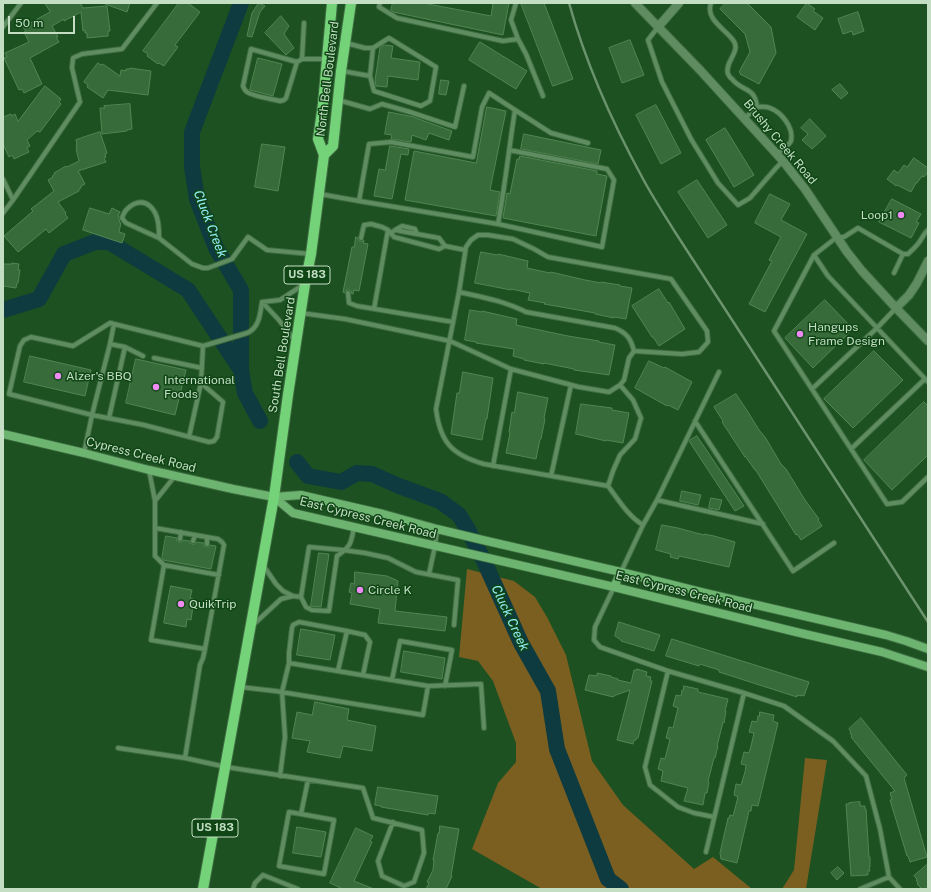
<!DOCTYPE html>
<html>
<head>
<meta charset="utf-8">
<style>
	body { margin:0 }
	#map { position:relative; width:931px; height:892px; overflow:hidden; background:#1d5121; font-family:"Public Sans",sans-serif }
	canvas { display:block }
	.frame { position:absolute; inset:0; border:4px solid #c3dec3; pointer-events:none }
	.scale { position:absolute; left:8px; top:16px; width:67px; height:18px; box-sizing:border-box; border:2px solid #c3dec3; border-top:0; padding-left:5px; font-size:12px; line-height:14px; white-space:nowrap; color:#c3dec3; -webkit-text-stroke:3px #104616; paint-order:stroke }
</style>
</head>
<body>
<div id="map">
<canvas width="931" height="892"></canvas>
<div class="frame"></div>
<div class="scale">50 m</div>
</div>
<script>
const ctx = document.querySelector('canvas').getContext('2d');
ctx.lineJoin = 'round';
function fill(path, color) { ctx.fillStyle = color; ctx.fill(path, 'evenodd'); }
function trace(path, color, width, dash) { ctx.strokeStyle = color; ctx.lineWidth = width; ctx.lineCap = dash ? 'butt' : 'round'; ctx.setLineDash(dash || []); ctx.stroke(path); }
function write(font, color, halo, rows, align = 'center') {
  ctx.font = font + ' "Public Sans",sans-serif'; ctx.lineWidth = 3; ctx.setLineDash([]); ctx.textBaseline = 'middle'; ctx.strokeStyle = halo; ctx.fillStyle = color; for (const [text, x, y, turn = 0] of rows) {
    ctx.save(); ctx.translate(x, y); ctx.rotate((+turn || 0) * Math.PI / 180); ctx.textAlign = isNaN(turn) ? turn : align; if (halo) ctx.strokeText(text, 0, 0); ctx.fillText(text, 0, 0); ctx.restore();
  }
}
fill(new Path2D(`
	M467 569 514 581 535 597 547 617 566 655 592 761 623 805 694 869 713 857 752 889H542L472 849 498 783 516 762V743L493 681 478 661 459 657Z
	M805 758 827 760 806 889H782L794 870Z`), '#7a5f21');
trace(new Path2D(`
	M241 3 192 132V167L197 199 216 248 241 290V370L245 393 260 421
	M3 310 39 299 64 254 95 242H109L188 290 241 370
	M297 462 308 476 341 482 357 473 372 474 399 486 440 501 459 515 467 528 484 561 521 643 548 691 557 749 608 879 621 889`), '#0e3b40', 16);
const building = new Path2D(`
	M45 3H80L83 8 107 6 110 31H108V36L87 38V33H85V30L83 31 81 12 64 21V19L52 26 58 37H56L59 42 30 58 42 84 24 93 22 89 19 90 4 58 7 57 5 53 29 42 24 32 26 31 23 27 50 12Z
	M105 3H130L127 12 105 4Z
	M179 3H188L200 12 175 45 178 47 164 66 159 63 158 64 147 56 148 54 143 51Z
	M259 3 265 6 260 12 252 37 247 36 252 13 254 10Z
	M393 3H428V4L491 16 493 3H509L503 35 393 12 391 10Z
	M521 3H544L573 79 553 86Z
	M726 3H747L771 27 776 53 759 84 740 74H741L739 72 750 52 745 34 720 9Z
	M807 3 815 9 813 11 823 18 815 30 797 17Z
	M858 12 864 31 853 35 852 31 843 34 838 19Z
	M281 16 289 26 284 34 294 48 286 55 265 33Z
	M630 40 644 75 622 83 609 48Z
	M480 42 527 71 516 89 469 60Z
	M385 45 393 46 391 58 420 62 418 80 388 76 387 87 376 86 375 80 380 48Z
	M258 58 282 64 273 96 250 90Z
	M98 63 101 65 103 64 120 76 121 70 126 71V69H129L130 68 151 71 148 95 108 90 103 98 87 87 88 85 84 82Z
	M441 80 449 81 446 95 439 94Z
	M840 84 848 93 841 99 832 90Z
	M45 86 61 99 59 102 61 104 40 132 37 131 27 140 30 146 27 148 29 152 14 159 12 155 9 157 3 144V117L11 114 12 116 15 114 18 121Z
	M130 104 132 129 127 130V131L102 134 100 108H105L104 106Z
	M656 105 681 153 661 164 636 115Z
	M487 107 506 111 490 190 500 192 496 216 405 200 414 151 476 163Z
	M389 112 414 117 416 118 452 131 449 140 429 133 426 140 412 135 411 142 391 139 392 135 385 134Z
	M810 119 826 136 812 149 802 140 808 134 801 128Z
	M725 128 754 175 734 187 706 140Z
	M100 132 107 153 105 154 106 157 104 158 106 162 78 171 85 184 81 186V188L79 189V191L58 202 66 213 65 214 68 218 49 233 46 229 45 230 18 252 4 236 33 211 31 209 54 191 48 180 53 177 52 176 55 174 54 173 66 166 67 167 79 161 76 149 77 148 76 145H77L76 140Z
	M524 134 601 150 598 164 521 149Z
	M262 144 285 147 278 191 255 187Z
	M390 146 409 149 408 155 401 154 392 199 374 196 379 169 385 170Z
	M520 156 597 171V174L607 176 596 236 503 218 507 193 510 194 517 159H519Z
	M914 158 928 168V172L924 177 922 176 917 183H916L911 192 897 185 896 186 887 179 894 170 898 173 904 165 907 167Z
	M697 180 727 225 708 238 678 192Z
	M770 194 790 204 781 220 807 234 765 312 749 304 772 261 769 260 781 237 755 223Z
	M892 199 921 214 916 222 919 223 911 238 879 222Z
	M90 208 109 214 112 208 120 212 118 216H119V219L120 221 119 222 121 223 119 232 125 234 122 243 83 230Z
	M356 237 358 238 359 241H362L364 240 363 243 368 244 359 291 354 290 353 294H352L351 291 349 290H346L345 293 343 292 352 247H354Z
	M481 252 497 255 498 254 528 261 527 268 550 273 551 272 585 280 601 283V282L620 285V286L632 288 626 319 615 317 614 318 595 314V313L544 304 545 303 528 300 530 293 511 289V290L475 283Z
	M12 263 19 264 18 270H20L18 283H17L16 288 3 286V264H12Z
	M659 289 668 303 669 302 685 329 659 346 653 337H652L632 306Z
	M825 300 853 329 813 368 785 338Z
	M470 310 482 312V311L517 319 516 325 568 336 599 341V342L615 345 609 375 574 370V369L544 363V364L524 360V359L513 356 514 349 476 343V342L465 340Z
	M874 351 903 380 853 428 824 399Z
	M30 356 91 370 85 396 24 382Z
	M136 359 186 370 175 415 126 403Z
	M649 361 664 368 665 367 692 382 678 410 668 405 667 406 635 388Z
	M463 372 493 378 487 419H486L482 440 451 434 457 393H459Z
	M518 392 548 398 544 418 545 419 541 439H540L536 459 506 453 510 433 509 432 512 412 514 413Z
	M736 394 748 412 759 430 765 437 781 464 786 469 805 500 819 519 818 520 822 526 801 540 797 534 796 535 791 527 755 469V470L745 456V457L722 422 723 421 714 407Z
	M924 402 928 406V455L892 490 864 460Z
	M581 404 612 408V410L629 413 623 443 606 440V441L576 434Z
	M697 436 744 506 735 511 689 441Z
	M682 491 701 495 698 505 680 501Z
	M711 498 722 500 719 510 709 508Z
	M662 525 678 528 704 535V534L714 536 735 542 729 567 679 556 678 559 670 557 671 554 656 550Z
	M166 536 177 538V541L179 542H182L183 540 190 541V543L192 544H195L196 542 204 543V546L207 547H209L210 545 216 546 211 569 163 560 162 558Z
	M319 553 329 554 321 607 311 606Z
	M355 572 387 576 398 581 395 611 447 617 445 631 378 623 380 609 350 604 352 593 349 592 351 583 354 584Z
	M171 586 192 590 190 598 194 599 191 620 187 619 186 627 164 623Z
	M619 622 660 635 654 651 621 641V640L615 636Z
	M301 629 335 635 330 660 297 655Z
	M672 639 809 682 804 696 801 695V696L797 695V697L719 672V670L703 665 700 664 699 666 666 656Z
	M404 651 445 658 442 679 401 672Z
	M637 669 647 672 646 676 651 677 650 681H652L638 738H637L636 740H634L633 744 617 740 630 690 616 695 613 697 585 690 589 675 597 676V673L611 676V677L618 679V680L631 683 634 670H637Z
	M684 686 698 689V692L728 699 725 711H726L724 723 723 722 717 746H718L715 758H714L708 781 709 782 707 793H705L703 805 684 801 688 788 661 781 663 771 658 769 661 758 665 759 670 739 666 738 669 727 673 728 678 708 673 706 676 695 681 696 682 690H683Z
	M315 702 349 709 347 720 376 726 372 751 343 746 340 758 307 752 310 741 292 738 297 712 312 715Z
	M760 712 774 715 773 721 778 723 758 806 752 805 751 811H749L737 863 721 859 720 853 728 818H729L730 815 733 816 738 797 734 795 736 784 741 785 745 772 746 765 741 764 744 752 749 753 751 746 754 733 749 732 752 721 757 722 758 716H759Z
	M861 718 907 775 904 778 927 857 910 862 908 856H907L890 800H892L890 793 895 791 851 737 852 736 850 733 851 732 849 729Z
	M378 787 438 796 435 814 429 813 428 815 381 807V806L375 805Z
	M860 802V806H865V809H866L869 857H870V867H869L870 871H868V875L851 876 846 804H849V803Z
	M440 826 459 829 451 876H452L446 889H426L429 883 427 882 433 870 434 860H433L438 833H439Z
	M297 827 326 832 321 857 293 853Z
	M356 828 373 836 370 841 372 842 354 881 374 889H343L330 883Z
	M928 864V889H922L917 884 918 883 916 880 917 879 914 876Z
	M838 867 844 873 837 880 831 873Z`);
fill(building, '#386b3a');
trace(building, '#518653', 1);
const service = new Path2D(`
	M380 3 379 7 397 18 503 41 518 39 511 20 516 3
	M711 3C705 19 725 29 733 40 742 51 724 62 728 74 729 76 730 78 732 79 742 92 755 86 757 107L745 118
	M3 27 21 3
	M658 27 648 40 662 82 691 139 718 183 738 205 750 198 776 168 783 161
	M518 39 526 54 543 96
	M302 59 304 23
	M297 62 251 49 243 86C244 88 244 90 247 92 252 96 272 99 280 101L284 100 286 98 297 62 302 59H326
	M342 71 370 76 374 91 421 106 430 101 436 67 389 38 373 48H365L346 43
	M370 76 373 48
	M338 100 370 109 382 104 410 112 455 127 464 86
	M757 107C762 107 766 106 770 108 781 112 794 127 791 141 789 146 781 150 777 154
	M515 110 551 133 588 143
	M3 179 13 200
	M320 194 342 198 359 201 369 144 391 142 473 157 482 107 489 93 515 110C509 148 505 186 498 224L602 247 614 180 607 169 509 150
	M359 201 498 224
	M3 213 13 200 80 102 72 68 73 58 82 54 122 49 157 3
	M395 230 402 226 415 229 417 234
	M928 230C924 233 923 237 920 241 917 246 912 250 908 254H903L858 228 844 237H837L814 255 774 331 887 504 902 502 928 477
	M391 233 395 230 439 238 445 246 465 250
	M159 238C159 233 159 227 158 222 156 210 147 198 134 204 128 207 124 211 122 218L126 223 159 238 192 264 203 268H208L232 259 248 237 267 250 311 254
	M361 238 364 225 371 224 382 227 388 230 394 237 439 249 445 246
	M814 255 828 276 928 382
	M894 273 903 254
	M348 293 349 303 357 306 453 322
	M374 309 388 230
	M301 313 345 319 450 341 511 369 579 387 609 392 620 385 624 380 629 358 634 351C631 339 627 333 615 328L526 312C504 301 482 297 459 292
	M114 324 110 344 92 415 9 394 20 346 24 340 31 337 73 346 110 323 203 346 247 333C259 328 260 315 262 302
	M294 339 278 319 262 302 280 300 303 285
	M110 344 125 347 143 356
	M154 358 202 368
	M201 383 203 346
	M620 385 633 400 641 418 635 439 620 455 613 471 608 486 484 464C452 455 440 442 436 409L459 292 466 247 471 240 478 235H488L513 239 534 249 548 257 671 279 707 331 708 342 699 352 682 354 634 351
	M812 389 877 328 896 308
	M109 418 125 347
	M695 421 793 571 834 543
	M851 449 925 379
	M84 453 92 415 144 425 209 442 214 441 217 437 223 402 201 383 189 437
	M493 466 511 369
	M551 476 571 385
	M608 486C618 499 628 516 643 525
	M657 500 763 524
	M155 501 175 476
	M155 528V556L164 565
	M180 539 181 532
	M193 541 195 535
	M207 544V537
	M621 572 643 525 657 500 719 372
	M429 574 435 546 437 529
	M614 587 595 627 594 640 600 647 668 671 744 693 784 706 833 741 866 776 880 829 889 877 900 889
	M293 596 301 597 306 607 312 610 329 611 337 556C351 546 351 544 354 527
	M301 597 309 547 343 550 365 553 388 558 416 572 458 580 454 625
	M254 624 281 599 293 596 283 591 276 584 263 565
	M205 649 151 640 164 565 219 575
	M289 663 428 686 481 684 484 728
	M338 671 347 631 365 635 370 642 363 675
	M668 671 645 767 650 785 678 807 694 813 714 817
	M392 680 400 641 452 650 445 686
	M240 687 275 691 423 715 428 686
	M118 748 185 758 200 665 203 658 205 649 224 545 222 542 218 539 155 528V501L149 470
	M185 758 226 767 363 788 373 818 422 830 424 853 414 882 404 886 382 876 378 861 393 822
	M280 776 285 737 282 692 289 663V653L292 628 293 625 299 622 347 631
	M301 814 334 820 324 874 279 866 289 812 301 814 308 780
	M706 852 744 693
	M253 889 255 883 263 875 298 889
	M860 889 889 877`);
const minor = new Path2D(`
	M658 27 679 3
	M896 308 909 295 917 283 928 261`);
const tertiary = new Path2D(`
	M635 3 700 70 783 161 805 189 847 252 862 271 896 308 928 341`);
const secondary = new Path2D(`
	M3 434 84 453 149 470 233 489 274 497 301 495 383 514 437 529 487 541 621 572 705 593 886 635 906 641 928 649
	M274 497 293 513 614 587 796 632 882 652 928 667
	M614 587 621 572`);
const primary = new Path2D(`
	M324 155 333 146 341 71 351 3
	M203 889 274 497 288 395 305 284 311 254 324 155 318 139 323 104 332 3`);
trace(service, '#3e6d41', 6);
trace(minor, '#3e6d41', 10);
trace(tertiary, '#3e6d41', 10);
trace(secondary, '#3e6d41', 10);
trace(primary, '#3e6d41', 12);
trace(service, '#608c61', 4);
trace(minor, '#608c61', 8);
trace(tertiary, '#608c61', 8);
trace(secondary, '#6cb46f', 8);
trace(primary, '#74d279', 10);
trace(new Path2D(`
	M569 3C586 64 612 122 642 177 652 196 664 214 675 232L928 622`), '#6b936d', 2.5);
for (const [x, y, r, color] of [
	[901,215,4,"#f08bf6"],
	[800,334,4,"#f08bf6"],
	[58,376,4,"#f08bf6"],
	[156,387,4,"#f08bf6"],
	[360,590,4,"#f08bf6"],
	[181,604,4,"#f08bf6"]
]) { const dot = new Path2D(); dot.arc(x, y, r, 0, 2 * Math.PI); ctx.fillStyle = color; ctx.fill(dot); trace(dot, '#104616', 1.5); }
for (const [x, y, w] of [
	[307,275,46],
	[215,828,46]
]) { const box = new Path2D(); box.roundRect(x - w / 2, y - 9, w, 18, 3); ctx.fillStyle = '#104616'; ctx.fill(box); trace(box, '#c3dec3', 1); }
write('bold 11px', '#c3dec3', null, [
	["US 183",307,275],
	["US 183",215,828]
]);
write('12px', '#c3dec3', '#104616', [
	["North Bell Boulevard",328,79,-83],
	["Brushy Creek Road",780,142,50],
	["South Bell Boulevard",282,355,-81],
	["Cypress Creek Road",141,455,14],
	["East Cypress Creek Road",368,518,14],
	["East Cypress Creek Road",684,592,14]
]);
write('12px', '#c3dec3', '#104616', [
	["Loop1",893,215,"right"],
	["Hangups",808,327],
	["Frame Design",808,341],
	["Alzer's BBQ",66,376],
	["International",164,380],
	["Foods",164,394],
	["Circle K",368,590],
	["QuikTrip",189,604]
], 'left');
write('italic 13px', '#92effa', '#104616', [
	["Cluck Creek",210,224,69],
	["Cluck Creek",510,618,65]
]);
</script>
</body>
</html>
